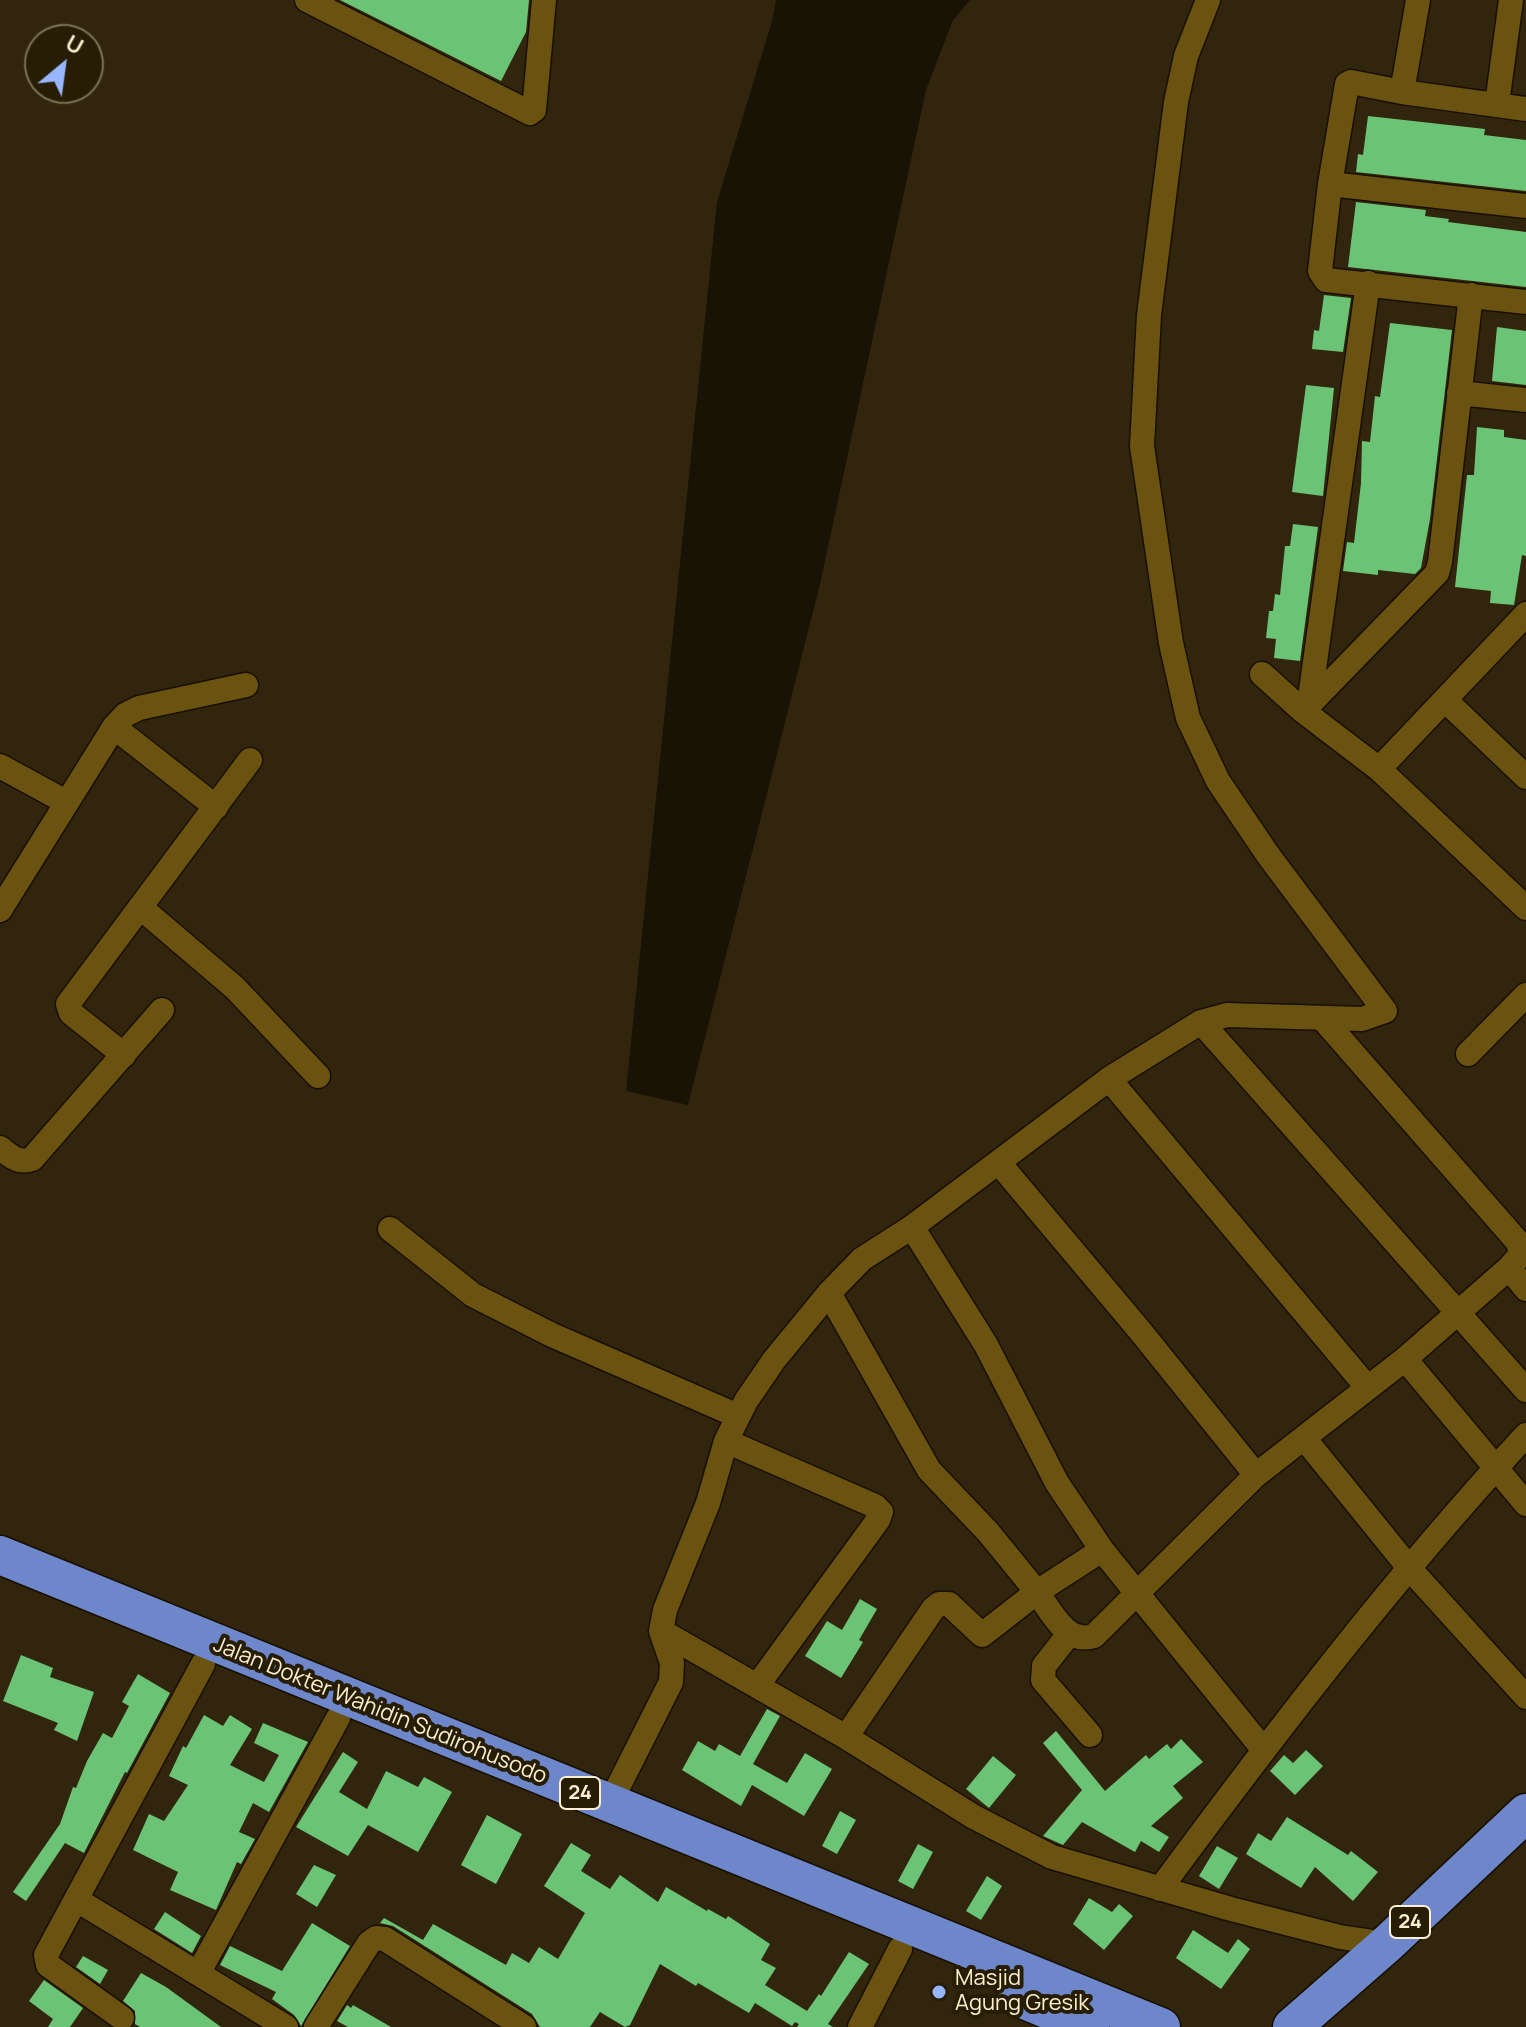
<!DOCTYPE html>
<html>
<head>
<meta charset="utf-8">
<style>
	body { margin:0 }
	#map { position:relative; width:1526px; height:2027px; overflow:hidden; background:#31260d; font-family:Manrope,sans-serif }
	canvas { display:block }
	.north { position:absolute; left:24px; top:24px; width:80px; height:80px; box-sizing:border-box; background:#271d04; border:2px solid #7c7156; border-radius:50%; rotate:29deg; font-size:22px; font-weight:700; line-height:32px; text-align:center; color:#fcefd0 }
	.north::after { content:''; display:block; margin:auto; width:28px; height:36px; background:#98b6fd; clip-path:polygon(50% 0,100% 100%,50% 72%,0 100%) }
</style>
</head>
<body>
<div id="map">
<canvas width="1526" height="2027"></canvas>
<div class="north">U</div>
</div>
<script>
const ctx = document.querySelector('canvas').getContext('2d');
ctx.lineJoin = 'round';
function fill(path, color) { ctx.fillStyle = color; ctx.fill(path, 'evenodd'); }
function trace(path, color, width, dash) { ctx.strokeStyle = color; ctx.lineWidth = width; ctx.lineCap = dash ? 'butt' : 'round'; ctx.setLineDash(dash || []); ctx.stroke(path); }
function write(font, color, halo, rows, align = 'center') {
  ctx.font = font + ' Manrope,sans-serif'; ctx.lineWidth = 8; ctx.setLineDash([]); ctx.textBaseline = 'middle'; ctx.strokeStyle = halo; ctx.fillStyle = color; for (const [text, x, y, turn = 0] of rows) {
    ctx.save(); ctx.translate(x, y); ctx.rotate((+turn || 0) * Math.PI / 180); ctx.textAlign = isNaN(turn) ? turn : align; if (halo) ctx.strokeText(text, 0, 0); ctx.fillText(text, 0, 0); ctx.restore();
  }
}
fill(new Path2D(`
	M776 0H970L953 20 926 90 820 584 688 1105 626 1091 717 202 772 21Z`), '#191305');
fill(new Path2D(`
	M340 0H529L526 32 501 81Z
	M1368 116 1485 129 1484 135 1526 140V191L1356 172 1358 154 1363 155Z
	M1356 202 1426 210 1425 216 1449 219 1448 222 1526 232V287L1348 267Z
	M1324 295 1351 298 1343 352 1312 349 1314 330 1319 331Z
	M1390 323 1452 330 1430 519 1421 568 1415 574 1378 570V575L1343 571 1347 542 1354 543 1361 483 1362 441 1370 442 1375 396 1380 397Z
	M1497 327 1526 331V385L1492 381Z
	M1306 385 1334 388 1323 496 1292 492Z
	M1477 427 1504 430V437L1526 440V556L1522 555 1514 605 1490 603 1491 591 1455 587 1467 475H1474Z
	M1293 524 1318 527 1300 661 1274 658 1276 639 1266 638 1269 611H1273L1275 594 1280 595 1285 546H1290Z
	M860 1599 877 1609 859 1640 863 1642 841 1678 805 1656 827 1621 842 1630Z
	M21 1655 53 1668 50 1677 94 1692 77 1741 54 1730 58 1723 3 1701Z
	M138 1674 170 1693 127 1773 125 1772 84 1853 65 1843 26 1901 13 1892 60 1824 73 1787 76 1788 87 1761 103 1733 112 1738 129 1706 122 1702Z
	M767 1709 780 1716 753 1764 787 1783 805 1753 832 1769 804 1816 752 1785 741 1806 682 1770 698 1741 715 1751 719 1744 740 1756Z
	M204 1715 223 1726 230 1715 252 1729 230 1765 264 1782 279 1755 254 1743 263 1723 308 1742 269 1812 253 1803 239 1832 255 1839 241 1864 237 1862 216 1910 170 1890 178 1872 133 1850 149 1814 164 1821 188 1785 169 1776 183 1746 186 1748Z
	M1056 1731 1105 1791 1146 1755 1149 1759 1167 1744 1171 1749 1181 1739 1203 1762 1173 1786 1183 1798 1151 1826 1169 1837 1159 1852 1141 1841 1135 1852 1082 1822 1063 1845 1043 1836 1082 1790 1043 1743Z
	M1306 1750 1323 1766 1295 1795 1270 1771 1284 1755 1293 1763Z
	M343 1752 358 1762 339 1792 367 1809 386 1771 418 1787 424 1777 452 1792 418 1852 368 1825 348 1856 296 1827Z
	M993 1756 1016 1775 989 1808 966 1789Z
	M840 1811 856 1820 837 1854 822 1846Z
	M487 1815 522 1834 496 1884 461 1865Z
	M1287 1817 1348 1855 1351 1851 1378 1872 1353 1901 1315 1867 1301 1888 1246 1854 1258 1833 1271 1841Z
	M571 1843 591 1855 581 1871 610 1889 620 1875 658 1902 666 1887 707 1911 708 1909 726 1919 728 1916 770 1944 761 1960 776 1968 765 1985 807 2011 819 1994 821 1996 849 1952 869 1964 828 2024 833 2027H797L799 2024 795 2022 792 2026 755 2003 749 2013 698 1983 696 1986 660 1964 630 2025 625 2027 600 2012 590 2027H540L532 2014 393 1926 380 1923 384 1918 423 1940 433 1924 506 1965 512 1953 529 1963 539 1947 558 1959 585 1913 544 1886Z
	M918 1844 933 1852 913 1889 898 1881Z
	M1217 1846 1238 1858 1219 1889 1199 1876Z
	M314 1865 336 1875 317 1907 296 1894Z
	M987 1876 1002 1886 981 1920 966 1911Z
	M1089 1898 1112 1912 1119 1904 1133 1916 1104 1950 1073 1924Z
	M165 1912 201 1936 192 1953 154 1929Z
	M312 1923 350 1946 301 2026 294 2015 272 1999 276 1992 220 1965 230 1946 282 1971Z
	M1193 1930 1228 1953 1238 1939 1250 1949 1221 1989 1176 1958Z
	M83 1956 108 1970 100 1984 76 1967Z
	M141 1973 166 1987 221 2027H140L135 2024V2011L123 2001Z
	M44 1980 83 2008 70 2027H48L53 2019 29 2001Z
	M347 2005 351 2008 353 2005 391 2027H348L337 2021Z`), '#6bc475');
const minor = new Path2D(`
	M307 0 530 113 534 110 544 0
	M1402 92 1418 0
	M1497 104 1511 0
	M1526 109 1402 92 1351 82 1347 84 1330 184 1320 271 1326 280 1526 302
	M1330 184 1526 206
	M1459 393 1526 400
	M1262 674 1303 711 1379 769 1526 908
	M1445 700 1526 777
	M1309 705 1368 283
	M1303 711 1437 573 1440 562 1471 295
	M114 727 216 807
	M0 766 66 802
	M1379 769 1526 614
	M140 907 235 988 318 1076
	M0 910 114 727 125 715 139 708 246 685
	M1323 1019 1517 1241 1522 1253 1509 1268
	M1201 1022 1526 1390
	M1468 1054 1526 995
	M124 1055 71 1013 68 1004 250 760
	M1109 1079 1367 1387
	M0 1148C11 1156 18 1164 32 1159L162 1010
	M999 1163 1141 1332 1256 1475
	M912 1227 986 1345 1057 1483 1102 1550 1263 1749
	M390 1229 473 1295 552 1335 738 1416
	M829 1293 929 1470 988 1532 1037 1592 1102 1550
	M1405 1359 1526 1504
	M1304 1438 1410 1569 1526 1697
	M726 1441 875 1506 881 1512 878 1520 757 1686
	M661 1631 846 1737 974 1817 1052 1857 1231 1909 1340 1937 1387 1944
	M1069 1634 1044 1666 1043 1680 1090 1735
	M846 1737 933 1609 939 1604H949L982 1635 1037 1592C1051 1611 1066 1645 1094 1636L1256 1475 1405 1359 1509 1268 1526 1289
	M609 1805 671 1682 672 1663 661 1631 665 1610 708 1503 726 1441 746 1401 774 1360 829 1293 862 1259 912 1227 1109 1079 1201 1022 1227 1015 1362 1019 1385 1011 1268 855 1218 781 1188 718 1171 643 1142 446 1149 315 1176 102 1186 56 1208 0
	M1160 1889C1275 1733 1394 1578 1526 1435
	M77 1900 286 2027
	M199 1972 338 1718
	M122 2018 48 1965 46 1955 203 1664
	M316 2027 369 1943 376 1938 385 1939 524 2027
	M860 2027 900 1949`);
const trunk = new Path2D(`
	M0 1555 1161 2027
	M1015 1996 1090 2027
	M1292 2027 1387 1944 1526 1813`);
trace(minor, '#190f00', 27);
trace(trunk, '#190f00', 41);
trace(minor, '#6a5210', 24);
trace(trunk, '#6d87ca', 38);
for (const [x, y, r, color] of [
	[939,1992,8,"#98b6fd"]
]) { const dot = new Path2D(); dot.arc(x, y, r, 0, 2 * Math.PI); ctx.fillStyle = color; ctx.fill(dot); trace(dot, '#271d04', 3); }
for (const [x, y, w] of [
	[580,1793,40],
	[1410,1922,40]
]) { const box = new Path2D(); box.roundRect(x - w / 2, y - 16, w, 32, 6); ctx.fillStyle = '#271d04'; ctx.fill(box); trace(box, '#fcefd0', 2); }
write('bold 20px', '#fcefd0', null, [
	["24",580,1793],
	["24",1410,1922]
]);
write('22px', '#fcefd0', '#271d04', [
	["Jalan Dokter Wahidin Sudirohusodo",380,1711,22]
]);
write('22px', '#fcefd0', '#271d04', [
	["Masjid",955,1979],
	["Agung Gresik",955,2004]
], 'left');
</script>
</body>
</html>
